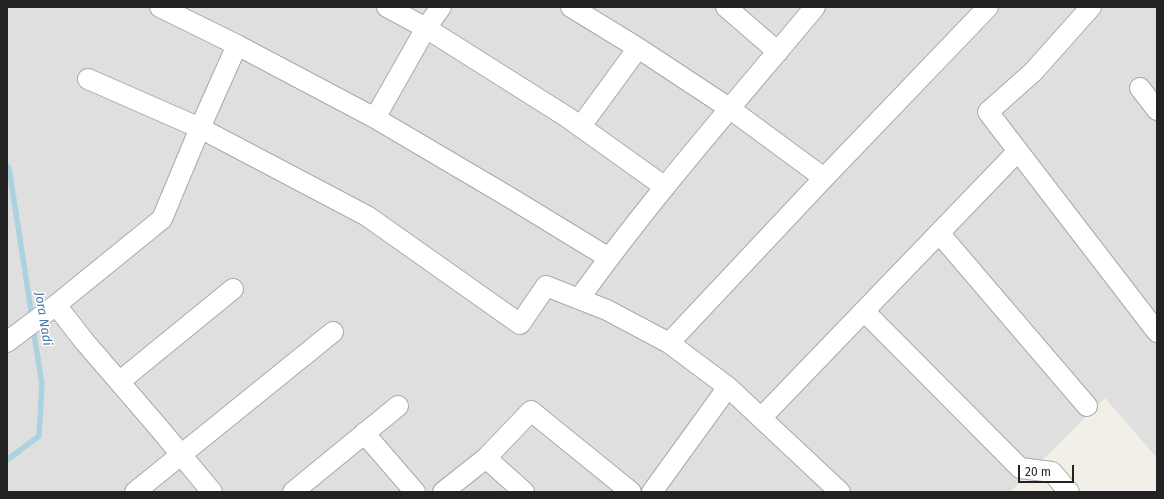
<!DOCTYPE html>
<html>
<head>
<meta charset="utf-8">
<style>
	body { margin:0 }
	#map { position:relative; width:1164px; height:499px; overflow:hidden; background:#f2efe9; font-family:"Fira Sans",sans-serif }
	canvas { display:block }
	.frame { position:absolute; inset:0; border:8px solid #222; pointer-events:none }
	.scale { position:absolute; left:1018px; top:465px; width:56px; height:18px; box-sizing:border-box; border:2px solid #222; border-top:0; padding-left:5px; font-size:12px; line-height:14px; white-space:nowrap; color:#222; -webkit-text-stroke:3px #fff; paint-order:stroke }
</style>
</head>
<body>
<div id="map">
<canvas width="1164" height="499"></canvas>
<div class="frame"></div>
<div class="scale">20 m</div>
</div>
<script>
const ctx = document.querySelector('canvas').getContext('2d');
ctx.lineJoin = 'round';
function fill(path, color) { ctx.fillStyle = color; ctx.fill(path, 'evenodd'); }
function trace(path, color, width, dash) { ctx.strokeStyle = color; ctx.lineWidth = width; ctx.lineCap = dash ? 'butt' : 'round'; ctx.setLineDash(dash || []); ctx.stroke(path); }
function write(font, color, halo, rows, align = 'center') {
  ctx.font = font + ' "Fira Sans",sans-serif'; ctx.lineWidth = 3; ctx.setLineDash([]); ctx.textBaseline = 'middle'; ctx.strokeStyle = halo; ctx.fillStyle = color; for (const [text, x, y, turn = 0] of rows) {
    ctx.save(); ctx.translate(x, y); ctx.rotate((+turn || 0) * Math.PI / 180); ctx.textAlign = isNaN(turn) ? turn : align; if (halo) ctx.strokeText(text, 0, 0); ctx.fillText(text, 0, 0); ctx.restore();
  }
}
fill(new Path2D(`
	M7 7H1157V458L1105 398 1010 492H7Z`), '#e0dfdf');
trace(new Path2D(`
	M7 166 9 168 32 317
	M7 460 39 436 42 384 33 328`), '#aad3df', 5.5);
const minor = new Path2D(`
	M160 7 237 45 375 118 509 197 609 258
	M387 7 426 28 567 117 665 187
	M571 7 638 48 729 108 824 178
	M726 7 778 52
	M1091 7 1033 72 988 112 1157 332
	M88 79 200 128 367 216 520 324 546 286 607 310 669 343 728 387 840 492
	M1140 88 1157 110
	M375 118 426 28 441 7
	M581 126 638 48
	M939 233 1087 406
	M579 299C652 197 735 103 815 7
	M56 305 84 341 159 428 212 492
	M864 311 1020 468 1052 472 1069 492
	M7 342 56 305 162 219 200 128 237 45
	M669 343 824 178 988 7
	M119 382 233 289
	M761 418 1018 151
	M364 433 415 492
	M486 458 524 492
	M135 492 333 332
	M293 492 398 406
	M443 492 486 458 531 411 631 492
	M652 492 728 387`);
trace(minor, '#a9a9a9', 22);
trace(minor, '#fff', 20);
write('italic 13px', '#4a7aab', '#fff', [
	["Jora Nadi",43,319,81]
]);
</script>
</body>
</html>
